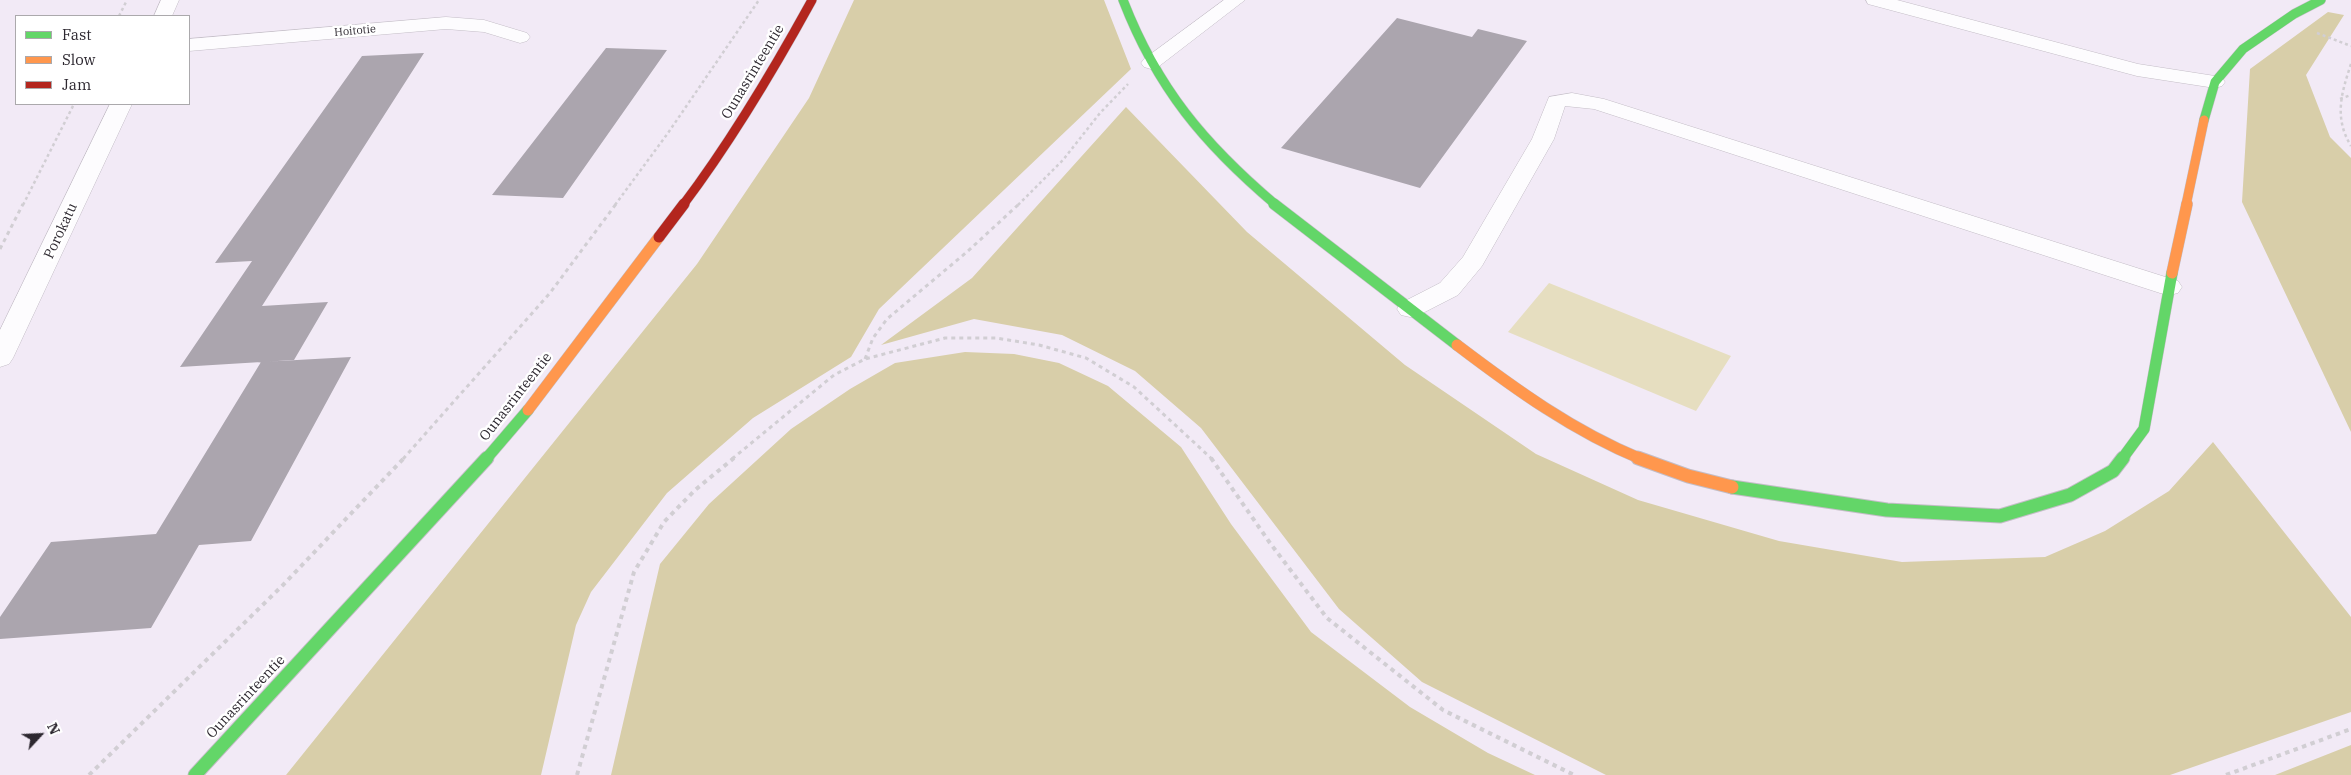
<!DOCTYPE html>
<html>
<head>
<meta charset="utf-8">
<style>
	body { margin:0 }
	#map { position:relative; width:2351px; height:775px; overflow:hidden; background:#f2eaf6; font-family:"IBM Plex Serif",serif }
	canvas { display:block }
	.legend { position:absolute; left:15px; top:15px; width:175px; height:90px; box-sizing:border-box; background:#fff; border:1px solid #aba9ac; margin:0; padding:6px 9px; list-style:none; font-size:15px; color:#2d2830 }
	.legend li { display:flex; align-items:center; gap:10px; height:25px }
	.legend b { width:25px; border:1px solid #aba9ac }
	.north { position:absolute; left:15px; top:710px; width:50px; height:50px; -webkit-text-stroke:4px #fff; paint-order:stroke; rotate:65deg; font-size:14px; font-weight:700; line-height:20px; text-align:center; color:#2d2830 }
	.north::after { content:''; display:block; margin:auto; width:18px; height:22px; background:#2d2830; clip-path:polygon(50% 0,100% 100%,50% 72%,0 100%) }
</style>
</head>
<body>
<div id="map">
<canvas width="2351" height="775"></canvas>
<ul class="legend">
<li><b style="height:6px;background:#63d668"></b>Fast</li>
<li><b style="height:6px;background:#ff974d"></b>Slow</li>
<li><b style="height:6px;background:#b3261e"></b>Jam</li>
</ul>
<div class="north">N</div>
</div>
<script>
const ctx = document.querySelector('canvas').getContext('2d');
ctx.lineJoin = 'round';
function fill(path, color) { ctx.fillStyle = color; ctx.fill(path, 'evenodd'); }
function trace(path, color, width, dash) { ctx.strokeStyle = color; ctx.lineWidth = width; ctx.lineCap = dash ? 'butt' : 'round'; ctx.setLineDash(dash || []); ctx.stroke(path); }
function write(font, color, halo, rows, align = 'center') {
  ctx.font = font + ' "IBM Plex Serif",serif'; ctx.lineWidth = 5; ctx.setLineDash([]); ctx.textBaseline = 'middle'; ctx.strokeStyle = halo; ctx.fillStyle = color; for (const [text, x, y, turn = 0] of rows) {
    ctx.save(); ctx.translate(x, y); ctx.rotate((+turn || 0) * Math.PI / 180); ctx.textAlign = isNaN(turn) ? turn : align; if (halo) ctx.strokeText(text, 0, 0); ctx.fillText(text, 0, 0); ctx.restore();
  }
}
fill(new Path2D(`
	M1549 283 1731 356 1696 411 1508 332Z`), '#e6dec0');
fill(new Path2D(`
	M854 0H1104L1131 69 879 309 851 357 753 418 667 493 591 592 576 625 541 775H286L697 264 809 98Z
	M2328 12 2344 15 2306 75 2330 137 2351 158V432L2242 202 2250 69Z
	M1126 107 1247 232 1405 365 1536 454 1638 500 1779 541 1902 562 2045 557 2105 531 2169 491 2213 442 2351 617V712L2170 775H1606L1422 682 1339 609 1201 428 1135 371 1062 335 974 319 881 345 972 278Z
	M965 352 1014 354 1059 363 1108 386 1181 447 1231 524 1311 632 1410 707 1488 753 1535 775H611L660 564 709 504 791 429 850 389 895 363Z
	M2351 745V775H2275Z`), '#d8cea9');
fill(new Path2D(`
	M1397 18 1472 37 1478 29 1527 41 1420 188 1281 148Z
	M606 48 667 50 563 198 492 195Z
	M424 53 262 306 328 302 294 360 180 367 252 261 215 263 362 56Z
	M351 357 251 541 199 545 151 628 0 639V617L51 542 156 534 261 362Z`), '#aba5ae');
const street = new Path2D(`
	M161 0H179L172 16H154Z
	M1224 0H1245L1158 67 1151 69 1144 67 1141 63 1144 59Z
	M1866 0H1897L2138 64 2215 76 2222 78 2225 82 2222 86 2215 88 2137 76 1868 4Z
	M446 17 484 20 527 33 530 37 527 41 520 43 484 32 446 29 189 51V39Z
	M1572 93 1604 99 2178 281 2182 287 2178 293 2169 295 2160 293 1594 109 1565 106 1554 139 1482 266 1458 295 1419 315 1410 317 1401 315 1397 309 1401 303 1440 283 1463 257 1532 139 1549 97Z
	M110 104H132L13 358 9 364 0 367V330Z`);
const fastFar2 = new Path2D(`
	M1123 0C1157 88 1204 144 1276 205
	M2204 120 2215 82 2243 49 2294 14 2321 0`);
const fastFar1 = new Path2D(`
	M1274 204 1457 345
	M486 459 528 410
	M2122 459 2144 429 2172 273`);
const fast = new Path2D(`
	M1732 487 1887 510 2000 516 2070 495 2113 471 2123 458
	M195 775 487 458`);
const slowFar2 = new Path2D(`
	M2186 205 2204 120`);
const slowFar1 = new Path2D(`
	M2172 273 2187 204
	M1457 345C1515 389 1573 431 1641 459
	M528 410 659 237`);
const slow = new Path2D(`
	M1638 458 1688 476 1732 487`);
const jamFar1 = new Path2D(`
	M683 205C732 140 773 71 812 0`);
const jam = new Path2D(`
	M659 237 684 204`);
trace(street, '#c3bdc6', 1);
trace(fastFar2, '#c3bdc6', 10);
trace(fastFar1, '#c3bdc6', 12);
trace(fast, '#c3bdc6', 15);
trace(slowFar2, '#c3bdc6', 10);
trace(slowFar1, '#c3bdc6', 12);
trace(slow, '#c3bdc6', 15);
trace(jamFar1, '#c3bdc6', 10);
trace(jam, '#c3bdc6', 12);
trace(new Path2D(`
	M119 16 127 0
	M2317 33 2351 46
	M2351 64C2341 94 2334 118 2351 146
	M2340 99 2351 95
	M23 205 74 104
	M615 205 668 133 759 0
	M1018 205 1063 160 1100 113 1128 84`), '#d1ced3', 2.5, [3, 3]);
trace(new Path2D(`
	M0 249 23 204
	M865 359 873 338 887 319 968 251 1019 204
	M403 459 550 293 616 204
	M732 459 834 375 865 359 945 338H996L1039 345 1086 358 1134 387 1212 459`), '#d1ced3', 3, [4, 4]);
trace(new Path2D(`
	M1211 458 1270 543 1327 618 1443 710 1574 775
	M89 775 283 585 404 458
	M577 775 634 572 664 522 695 490 734 458
	M2226 775 2351 729`), '#d1ced3', 4, [4.5, 4.5]);
fill(street, '#fdfcfe');
trace(fastFar2, '#63d668', 9);
trace(fastFar1, '#63d668', 11);
trace(fast, '#63d668', 13);
trace(slowFar2, '#ff974d', 9);
trace(slowFar1, '#ff974d', 11);
trace(slow, '#ff974d', 13);
trace(jamFar1, '#b3261e', 9);
trace(jam, '#b3261e', 11);
write('11px', '#2d2830', '#fff', [
	["Hoitotie",355,31,-5]
]);
write('14px', '#2d2830', '#fff', [
	["Ounasrinteentie",753,72,-59],
	["Porokatu",61,231,-65],
	["Ounasrinteentie",516,397,-52],
	["Ounasrinteentie",246,697,-47]
]);
</script>
</body>
</html>
